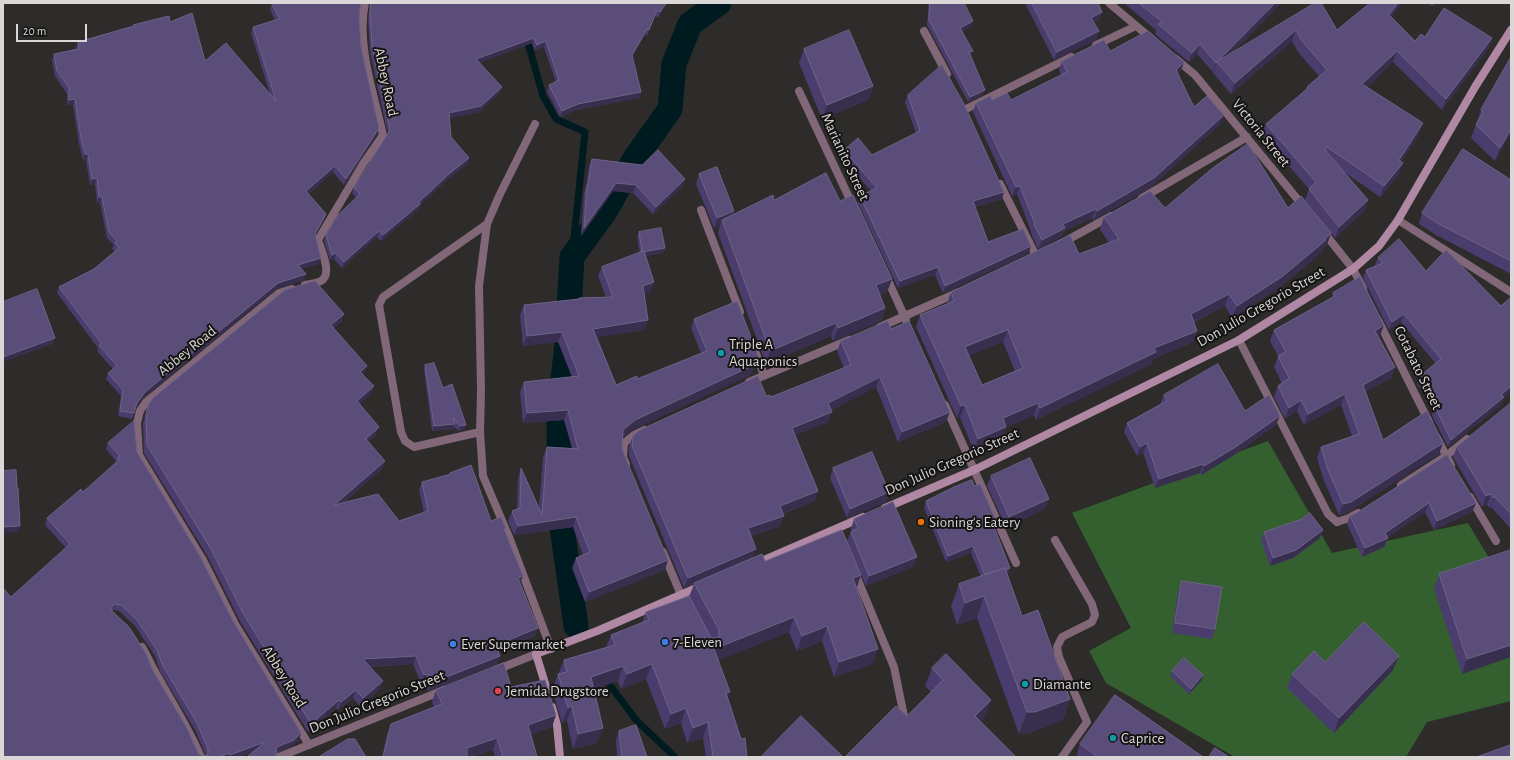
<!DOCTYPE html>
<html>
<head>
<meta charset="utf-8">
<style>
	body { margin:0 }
	#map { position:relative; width:1514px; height:760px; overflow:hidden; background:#2d2c2a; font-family:"Alegreya Sans",sans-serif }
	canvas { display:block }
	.frame { position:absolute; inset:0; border:4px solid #d9d8d7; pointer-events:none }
	.scale { position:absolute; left:16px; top:24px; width:71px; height:18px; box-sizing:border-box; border:2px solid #d9d8d7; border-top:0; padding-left:5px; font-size:12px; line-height:14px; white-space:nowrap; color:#d9d8d7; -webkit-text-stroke:3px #151413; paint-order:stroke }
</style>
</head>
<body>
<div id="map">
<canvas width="1514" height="760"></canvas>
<div class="frame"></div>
<div class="scale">20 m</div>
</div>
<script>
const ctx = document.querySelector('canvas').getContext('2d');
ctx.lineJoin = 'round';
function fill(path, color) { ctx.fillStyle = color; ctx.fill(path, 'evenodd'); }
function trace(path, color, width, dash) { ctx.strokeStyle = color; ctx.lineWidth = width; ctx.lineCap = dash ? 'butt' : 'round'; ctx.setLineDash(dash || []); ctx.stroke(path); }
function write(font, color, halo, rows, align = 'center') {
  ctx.font = font + ' "Alegreya Sans",sans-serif'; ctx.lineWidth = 4; ctx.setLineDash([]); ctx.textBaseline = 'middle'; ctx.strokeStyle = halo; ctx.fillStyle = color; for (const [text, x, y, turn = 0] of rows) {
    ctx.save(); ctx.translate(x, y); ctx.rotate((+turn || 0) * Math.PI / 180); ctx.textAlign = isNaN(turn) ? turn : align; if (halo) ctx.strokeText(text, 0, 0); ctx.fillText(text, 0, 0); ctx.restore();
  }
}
fill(new Path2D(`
	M1268 441 1332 553 1468 523 1492 563 1511 553V701L1427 722 1406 757H1235L1106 683 1089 651 1131 628 1072 513Z`), '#346030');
trace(new Path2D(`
	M526 36 543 96 556 119 585 132 572 257
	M604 677 636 720 675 757`), '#001b20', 7);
trace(new Path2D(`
	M576 626 559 506V416L567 344 572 257 606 210 634 160 670 109 674 64 690 24 719 3`), '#001b20', 25);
trace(new Path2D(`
	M535 124 500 194 487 224 383 297 379 305 401 432 405 441 414 447 480 432 483 476 509 537 551 649
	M1239 340 1328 514 1337 522
	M480 432 481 390 479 286 487 224
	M1055 540 1092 604 1095 615 1092 622 1062 637 1057 647 1059 657 1087 722 1062 757
	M855 573 894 667 904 716`), '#816778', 8);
trace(new Path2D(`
	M1109 3 1153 40
	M924 31 947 74
	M1096 45 1136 26
	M1176 59 1195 75 1304 207
	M799 91 853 206
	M966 109 1071 57
	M1000 184 1036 256
	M1142 198 1247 137
	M701 210 740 312
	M1398 220 1511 292
	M1322 230 1353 269 1363 288
	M1062 243 1111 216
	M886 276 906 320
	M305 285C310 284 317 283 321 281 333 274 321 250 318 240L363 164 383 135C374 94 356 45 365 3
	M292 289 279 293 146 402 140 411 137 423 139 455 203 560 235 624 309 745
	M1378 320 1429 422
	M880 327 959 292
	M755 351 764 375
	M749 382 849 340
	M945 405 1016 563
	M1437 438 1451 465
	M626 464 623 457 624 443 634 435 644 430
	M1401 485 1446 456 1467 439
	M1470 497 1496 541
	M1337 522 1349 518 1358 513
	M663 552 681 595
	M142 647C148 657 152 667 158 677 173 704 189 729 201 757
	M496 670 536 654
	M279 757 444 690`), '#816778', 8);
trace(new Path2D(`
	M885 508 974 470 1239 340 1353 269 1379 246 1398 220 1475 87 1511 30
	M755 564 863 517
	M547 690 536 654 597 631 701 586
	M552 707 557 725 560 757`), '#b188a3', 8);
fill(new Path2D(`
	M272 3 359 13 361 47 377 134 344 185 333 172 308 194 324 220 315 235 319 264 301 269 304 280 276 289 143 398 136 407 132 419 118 416 121 396 106 379 108 373 113 369 97 351 98 348 57 293 59 287 94 269 115 251 112 249 114 245 107 238 100 203H97L95 184 90 185 86 160H83L79 144 73 105H67V94L55 76 52 60 54 54 76 49V48L78 42 133 26V25L170 22 205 61 270 94 251 33 253 27 275 20 270 9Z
	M370 3H667L658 18 655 15 647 36 645 35 632 57 641 92 639 98 576 110 560 117 547 91 549 85 556 82 544 47 535 50 532 43 479 63 500 92 479 112 449 118 451 137 469 158 467 164 447 180 420 205 418 210 381 241 377 237 342 268 334 259 330 260 324 241 326 235 356 198 352 193 354 188 388 134 370 52 368 19Z
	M929 3H964L972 26 962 31 983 95 968 102 927 25Z
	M1025 3H1066L1102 12 1099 20 1094 23 1099 31 1096 40 1054 60Z
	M1124 3H1281L1231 54 1315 3 1337 30 1392 17 1415 41 1425 37 1492 38 1488 49 1442 110 1393 62 1367 87 1419 134 1401 162 1403 163 1399 174 1380 197 1344 172 1368 200 1364 211 1335 238 1305 200 1309 189 1262 135 1266 124 1305 91 1307 87 1319 76 1298 52 1292 41 1231 94 1213 73 1214 71 1213 72 1197 54 1189 62 1155 34 1156 30Z
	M1427 3H1435L1432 6Z
	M804 49 873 86 868 100 822 119 799 63Z
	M1110 51 1184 62 1181 70 1178 74 1194 107 1224 115 1220 124 1151 187 1094 220 1092 218 1064 231 1061 237 1038 249 1031 233V231L1017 194 1012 196 973 112 976 103 992 100H1011L1061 75 1059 70 1062 61Z
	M1511 57V133L1495 161 1471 138 1481 110Z
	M908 95 1002 199 975 207 988 242 1029 253 943 293 935 275 898 288 858 203 860 196 871 191 841 157 844 150 872 155 916 133 905 102Z
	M592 159 685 179 682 187 653 214 633 193 613 191 581 236 584 193 586 186 589 166Z
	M699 174 734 211 733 215 774 200 840 201 892 279 887 292 880 295 885 308 881 321 833 341 831 336 766 364 718 233 720 225 714 228 696 184Z
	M1511 180V274L1436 235 1419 224 1422 213Z
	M1165 208H1288L1327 245 1323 248 1322 252 1279 288 1232 318 1225 306 1194 322 1197 331 1193 342 1153 359 1151 364 1036 420 1034 415 1006 427 1002 439 974 451 960 417 957 418 916 327 920 315 947 304 951 292 1079 254 1109 243 1100 229 1104 217ZM1003 342 1015 371 982 385 969 355Z
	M639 232 663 253 646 256 651 292 644 294 648 320 644 330 597 337 616 385 637 379 701 353 691 328 694 319 755 368 753 369 750 375 632 430 622 438V449L665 570 585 602 572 568 576 558 583 555 573 527 514 535 508 521 512 511 517 509 518 478 521 468 539 509 543 457 547 447 572 448 564 420 523 423 520 392 524 382 572 377 558 342 523 346 520 315 524 305 578 299 579 298 606 297 598 276 602 267 640 253 637 237Z
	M1378 258 1426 271 1501 306 1511 297V392L1503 398 1501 405 1448 447 1432 415 1435 407 1417 384 1420 376 1436 364 1401 322 1389 330 1363 278 1366 270 1375 266V265Z
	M1333 293 1380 336 1378 337 1395 367 1391 378 1365 392 1383 440 1439 454 1347 513 1339 515 1324 481 1317 458 1321 447 1352 436 1341 405 1304 425 1297 411 1285 419 1274 397 1278 386 1282 384 1274 367 1278 356 1270 341 1274 330 1332 297Z
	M344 314 341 322 334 328 364 374 363 375 371 394 359 404 376 435 368 442 382 469 343 503 399 521 424 513 419 490 422 482 449 475 450 473 491 521 505 531 520 583 538 628 535 636 498 651 497 664 428 691 424 682 421 683 413 664 370 667 380 689 360 706 353 698 338 710 336 708 308 732 240 621 208 557 144 453 143 424 148 405Z
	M891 329 946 422 898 442 876 387 831 410 828 422 795 435 818 491 814 501 783 514 780 526 751 536 753 558 857 588 873 664 834 677 822 641 797 651 789 632 718 660 728 698 747 757H706L703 738 687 743 681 723 665 729 646 679 621 689 618 681 594 689 603 728 597 743 573 749 567 721 562 723 552 689 564 660 606 647 611 635 642 622 646 612 689 597 694 584 684 588 629 456V446L633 436 766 396 771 397 844 368 837 351 841 341Z
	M425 365 443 388 466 425 464 430 459 431 454 427 453 429 432 431 424 370Z
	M1164 395 1245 411 1276 425 1231 457 1201 475 1200 473 1155 488 1143 452 1137 456 1124 432 1127 423 1160 404Z
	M1511 403V529L1491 507 1490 508 1487 505 1482 507 1453 457 1457 447Z
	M108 443 137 452 233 621 301 733 299 740 292 746 277 753 253 752 239 757H3L11 597 66 548 45 525 47 518 83 492 115 463 116 461 106 449ZM113 610 119 611 135 626 155 656 160 671 195 730 206 755 205 756 200 755 198 753 152 669 112 611Z
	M1447 455 1476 503 1472 512 1434 530 1425 512 1387 538 1384 547 1362 557 1347 524 1350 516 1355 514Z
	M833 468 886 502 847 518 830 478Z
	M991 476 1045 509 1006 527 987 486Z
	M974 486 996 531 1008 575H1007L1022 616 1070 699 1063 720 1027 734H1019L977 618 957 625 951 606 959 584 981 577 971 553 946 562 924 508 926 501Z
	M854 519 917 557 913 567 866 586 847 541 851 532 852 531 851 529Z
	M1264 532 1320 538 1293 558 1270 566 1261 540Z
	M1511 550 1462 674 1434 589 1439 574Z
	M1182 581 1215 629 1212 639 1172 633 1178 591Z
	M1325 662 1393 670 1334 733 1287 688 1292 674Z
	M932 668 991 700 984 718 980 721 907 716 931 692 925 686Z
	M1172 671 1203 675 1202 680 1189 694 1170 676Z
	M511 687 552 727 531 734 537 757H495L493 750 470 757H382L387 735 391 724 434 707 432 702 436 690Z
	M619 731 647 757H617L616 740Z
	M1080 744 1203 757H1076Z`), '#4b3c6e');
fill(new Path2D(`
	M666 3H667L658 18 660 12Z
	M1275 3H1281L1220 65 1217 62 1214 71 1213 72 1216 63Z
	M1398 3H1402L1385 26 1389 15Z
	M1102 12 1099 20 1088 26 1091 18Z
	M973 21 972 26 958 33 960 28Z
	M647 29 645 35 630 61 632 55Z
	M1296 30 1292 41 1231 94 1235 83Z
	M1099 31 1096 40 1054 60 1057 52Z
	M534 38 532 43 474 65 476 59Z
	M1492 38 1488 49 1442 110 1446 99Z
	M546 41 544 47 535 50 537 45Z
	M1200 44 1197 54 1189 62 1192 53Z
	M973 51 971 56 969 52Z
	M1397 51 1393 62 1358 95 1362 84Z
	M1184 62 1181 70 1173 79 1176 70Z
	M873 86 868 100 822 119 827 105Z
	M502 87 500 92 479 112 447 118 449 113Z
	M985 90 983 95 968 102 970 97Z
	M641 92 639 98 576 110 560 117 562 111 578 104Z
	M75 99 73 105H67L69 100Z
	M1224 115 1220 124 1151 187 1094 220 1097 211Z
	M1423 123 1419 134 1395 171 1399 160Z
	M379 128 377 134 344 185 346 179Z
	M1511 129V133L1495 161 1500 148Z
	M85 154H88L86 160H83Z
	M469 158 467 164 447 180 420 205 418 210 381 241 383 235 449 174Z
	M1403 163 1399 174 1380 197 1384 186Z
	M335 166 333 172 304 197 306 191Z
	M97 178 95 184 90 185 92 179Z
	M685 179 682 187 653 214 656 207Z
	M616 183 636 185 633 193 613 191 581 236 584 228Z
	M1020 186 1017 194 1012 196 1016 187Z
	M1004 192 1002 199 970 209 973 201Z
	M99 197H102L100 203H97Z
	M1368 200 1364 211 1335 238 1339 227Z
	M1096 209 1092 218 1064 231 1061 237 1038 249 1042 240 1063 224Z
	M734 211 731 220H722L720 225 714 228 717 218Z
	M326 214 324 220 313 240 315 234Z
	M379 231 377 237 342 268 344 262Z
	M1331 233 1327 245 1323 248 1322 252 1279 288 1232 318 1237 306 1325 239Z
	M1031 246 1029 253 943 293 945 286Z
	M665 248 663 253 640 257 642 252Z
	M336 253 334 259 330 260 332 255Z
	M321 258 319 264 296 270 298 265Z
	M938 267 935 275 898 288 900 281Z
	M306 274 304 280 276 289 143 398 135 408 137 403 145 392 278 283Z
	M892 279 887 292 871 298 876 285Z
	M654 282 651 292 640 295 643 286Z
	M1229 294 1225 306 1186 325 1191 314Z
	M885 308 881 321 833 341 838 328Z
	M344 314 341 322 328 333 331 325Z
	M1404 314 1401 322 1389 330 1392 322Z
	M648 320 644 330 590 338 593 329Z
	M836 323 831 336 766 364 770 351Z
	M1384 325 1380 336 1371 342 1375 331Z
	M1008 330 1003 342 961 359 965 347Z
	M1197 331 1193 342 1153 359 1151 364 1036 420 1040 408 1154 348Z
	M562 332 558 342 523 346 527 336Z
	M55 338 53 344 3 362V357Z
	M759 358 755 368 753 369 750 375 632 430 619 440 623 430 635 420Z
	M367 366 364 374 358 381 360 372Z
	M1395 367 1391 378 1359 396 1363 385Z
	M880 377 876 387 825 413 828 403Z
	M374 386 371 394 354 409 357 401Z
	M1511 386V392L1503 398 1501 405 1448 447 1451 440Z
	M1345 394 1341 405 1304 425 1308 414Z
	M1301 400 1297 411 1285 419 1289 408Z
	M1038 403 1034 415 999 430 1003 418Z
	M965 405 960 417 957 418 961 406Z
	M568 410 564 420 523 423 527 413Z
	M832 412 828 422 788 438 792 428Z
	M950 412 946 422 898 442 902 432Z
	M1280 416 1276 425 1231 457 1201 475 1204 466Z
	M455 424 453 429 432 431 434 426Z
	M466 425 464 430 459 431 460 426Z
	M379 427 376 435 363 447 366 439Z
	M1006 427 1002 439 974 451 978 439Z
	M1147 443 1143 452 1137 456 1140 447Z
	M1443 443 1439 454 1347 513 1339 515 1343 504Z
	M385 461 382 469 331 513 334 505Z
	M1203 464 1200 473 1155 488 1159 479Z
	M818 491 814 501 777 516 780 506Z
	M889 492 886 502 847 518 850 509Z
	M1491 494 1487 505 1482 507 1486 496Z
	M1495 497 1491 507 1490 508 1494 498Z
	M1049 499 1045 509 1006 527 1009 517Z
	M1429 503 1425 512 1386 539 1388 538 1384 547 1362 557 1365 548 1385 533Z
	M1476 503 1472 512 1434 530 1437 521Z
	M784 516 780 526 744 538 748 528Z
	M576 517 573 527 514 535 518 526Z
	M998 525 996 531 994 527Z
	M20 526 18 532 3 533V527Z
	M1323 530 1320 538 1293 558 1270 566 1273 558Z
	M973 546 971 553 946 562 948 556Z
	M756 549 752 559 684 588 688 578Z
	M917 557 913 567 866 586 869 576Z
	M668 560 665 570 585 602 589 592Z
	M1010 568 1008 575 984 584 986 578Z
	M861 575 856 590 853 578Z
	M523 576 520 584 518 578Z
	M984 596 977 618 957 625 965 603Z
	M115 604 113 610 110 613 112 607Z
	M794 617 789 632 709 664 714 649Z
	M827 626 822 641 797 651 802 636Z
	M538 628 535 636 493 653 496 645Z
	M1511 645V657L1462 674 1467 659Z
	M878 649 873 664 834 677 839 662Z
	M416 656 413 664 360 667 363 659Z
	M500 656 497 664 428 691 431 683Z
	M1399 656 1393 670 1334 733 1339 718Z
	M652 664 646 679 621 689 627 674Z
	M623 666 618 681 585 692 591 677Z
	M427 674 424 682 421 683 424 675Z
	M1203 675 1202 680 1189 694 1191 689Z
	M383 681 380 689 360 706 363 698Z
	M356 690 353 698 338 710 341 702Z
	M730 692 725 707 726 693Z
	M1070 699 1063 720 1027 734H1019L1027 712Z
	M339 700 336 708 308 732 311 724Z
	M991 700 984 718 968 734 975 716Z
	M572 706 567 721 562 723 568 708Z
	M686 708 681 723 665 729 671 714Z
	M556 715 552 727 524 737 528 725Z
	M708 722 703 738 687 743 693 728Z
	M603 728 597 743 573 749 578 734Z
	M301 733 299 740 292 746 275 753 277 747Z
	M497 738 493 750 470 757H464L467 748Z
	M265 742 263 748 239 757H229L230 755Z
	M229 753 227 757H219Z`), '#382e4e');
const building = new Path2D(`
	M272 3H361L359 13 361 47 379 128 346 179 335 166 306 191 326 214 315 234 321 258 298 265 306 274 278 283 145 392 137 403 134 413 120 411 123 390 108 373 117 366 99 345 101 343 59 287 94 269 119 248 115 243 117 241 109 232 102 197H99L97 178 92 179 88 154H85L81 138 75 99 69 100V88L57 71 54 54 79 49 78 42 134 26 133 25 169 16 170 22 192 13 205 61 226 43 276 101 253 27 279 19Z
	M371 3H666L660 12 657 10 649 30 647 29 632 55 641 92 578 104 562 111 549 85 559 80 546 41 537 45 534 38 476 59 502 87 481 106 449 113 451 137 469 158 449 174 419 202 420 204 383 235 379 231 344 262 336 253 332 255 326 235 338 215 360 194 354 188 390 130 372 46 370 14Z
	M930 3H964L973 21 960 28 973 51 969 52 985 90 970 97 929 20Z
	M1032 3H1098L1102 12 1091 18 1099 31 1057 52Z
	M1139 3H1275L1216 63 1200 44 1192 53 1158 24 1162 22Z
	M1315 3H1321L1337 30 1370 3H1398L1389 15 1415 41 1421 34 1425 37 1444 8 1492 38 1446 99 1397 51 1362 84 1423 123 1399 160 1403 163 1384 186 1327 147 1325 150 1368 200 1339 227 1309 189 1316 182 1266 124 1308 88 1307 87 1327 70 1302 41 1296 30 1235 83 1217 62Z
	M849 30 873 86 827 105 804 49Z
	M1148 31 1184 62 1176 70 1194 107 1207 96 1224 115 1154 178 1097 211 1096 209 1063 224 1065 228 1042 240 1034 224H1035L1020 186 1016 187 976 103 990 96 992 100 1007 93 1011 100 1067 72 1062 61 1104 40 1110 51Z
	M1511 57V129L1500 148 1476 125 1483 112 1481 110Z
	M942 65 964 104 1004 192 973 201 988 242 1023 229 1031 246 945 286 938 267 900 281 860 196 877 188 844 150 858 138 872 155 920 131 908 95Z
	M1248 144 1288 208 1301 196 1331 233 1325 239 1326 240 1283 276 1237 306 1229 294 1191 314 1197 331 1154 348 1156 352 1040 408 1038 403 1003 418 1006 427 978 439 965 405 961 406 920 315 954 301 951 292 1070 235 1079 254 1119 239 1104 217 1150 191 1165 208 1214 167ZM1008 330 1023 368 982 385 965 347Z
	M1463 149 1511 180V261L1439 224 1422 213Z
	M658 150 685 179 656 207 636 185 616 183 584 228 587 185H588L592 159 642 165Z
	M717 167 734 211 717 218 699 174Z
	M826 173 840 201 853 195 892 279 876 285 885 308 838 328 836 323 770 351 722 220 773 195 774 200Z
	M661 228 665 248 642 252 639 232Z
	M1399 239 1426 271 1446 250 1501 306 1511 297V386L1501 395 1504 397 1451 440 1435 407 1441 403 1420 376 1441 359 1404 314 1392 322 1366 270 1383 263 1378 258Z
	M644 251 654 282 643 286 648 320 593 329 616 385 637 376V379L707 351 694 319 737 301 759 358 752 361 754 365 635 420 623 430 622 449 668 560 589 592 576 558 590 552 576 517 518 526 512 511 520 508 521 468 542 515 547 447 578 449 568 410 527 413 524 382 579 376 562 332 527 336 524 305 579 299V298L613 297 602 267Z
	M1360 277 1384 325 1375 331 1395 367 1363 385 1383 440 1427 411 1443 443 1351 502 1343 504 1328 470 1321 447 1359 434 1345 394 1308 414 1301 400 1289 408 1278 386 1289 378 1278 356 1286 352 1274 330 1335 296 1333 293Z
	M315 281 344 314 331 325 367 366 360 372 374 386 357 401 379 427 366 439 385 461 334 505 378 494 399 521 428 511 422 482 451 474 450 473 471 465 491 521 501 517 506 529H504L523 576 518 578 538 628 496 645 500 656 431 683 427 674 424 675 416 656 363 659 383 681 363 698 356 690 341 702 339 700 311 724 243 613 211 549 147 445 146 415 148 405 153 398 285 290Z
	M37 289 55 338 3 357V302Z
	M888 321 891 329 909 321 950 412 902 432 880 377 828 403 832 412 792 428 818 491 780 506 784 516 748 528 756 549 688 578 632 446 633 436 640 430 758 376 766 396 770 395 771 397 851 365 841 341Z
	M434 363 443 388 452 384 466 425 460 426 453 418 455 424 434 426 425 365Z
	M1218 364 1245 411 1269 395 1280 416 1234 448 1204 466 1203 464 1159 479 1147 443 1140 447 1127 423 1167 401 1164 395Z
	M1511 403V514L1495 497 1494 498 1491 494 1486 496 1457 447Z
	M134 421 137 452 200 556 233 621 301 733 294 740 277 747 276 750 277 754 274 757H247L265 742 230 755 229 753 219 757H207V756L205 757H3V588L11 597 70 544 47 518 81 489 83 492 119 460 117 458 120 456 108 443ZM115 604 121 605 137 620 157 650 162 664 197 723 208 749V754L205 756 200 755 198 753 187 728 152 669 147 655 129 627 112 611V607Z
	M872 452 889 492 850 509 833 468Z
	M1447 455 1476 503 1437 521 1429 503 1385 533 1388 538 1365 548 1350 516 1355 514Z
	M1030 458 1049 499 1009 517 991 476Z
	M16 470 17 488H18L20 526 3 527V471Z
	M972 480 974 486 980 484 998 525 994 527 1010 568 1006 570 1005 568 985 575 973 546 948 556 926 501 954 487Z
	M893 502 917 557 869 576 851 532 858 528 854 519Z
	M1310 513 1323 530 1296 550 1273 558 1264 532 1302 519Z
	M842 530 861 575 853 578 878 649 839 662 827 626 802 636 794 617 714 649 730 692 726 693 741 739 745 738 747 757H713L708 722 693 728 686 708 671 714 652 664 627 674 623 666 591 677 603 728 578 734 572 706 568 708 558 674 567 672 564 660 615 645 611 635 649 620 646 612 689 596 710 636 712 638H717L719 636V630L694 583 762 554 765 561Z
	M1511 550V645L1467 659 1439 574Z
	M1005 568 1022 616 1038 610 1070 699 1035 712H1027L984 596 965 603 959 584Z
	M1182 581 1222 587 1215 629 1175 623Z
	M1364 622 1399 656 1339 718 1292 674 1314 651 1325 662Z
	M946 654 991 700 975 716 1016 757H845L896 706 907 716 943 680 932 668Z
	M1184 658 1203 675 1191 689 1172 671Z
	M504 663 511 687 545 680 556 715 528 725 537 757H503L497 738 467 748V757H383L391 724 442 704 436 690Z
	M1115 695 1203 757H1098L1080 744Z
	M801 716 843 757H761Z
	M636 725 647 757H622L619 731Z
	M348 739H355L366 757H319Z
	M1511 745V757H1477Z
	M1215 748 1229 757H1209Z`);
fill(building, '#5a4d79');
trace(building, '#6e6288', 1);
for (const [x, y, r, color] of [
	[721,353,4,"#0f9aa8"],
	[921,522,4,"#e8710a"],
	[665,642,4,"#3f7fe0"],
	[453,644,4,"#3f7fe0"],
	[1025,684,4,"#0f9aa8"],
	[498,691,4,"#e0444e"],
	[1113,738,4,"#0f9aa8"]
]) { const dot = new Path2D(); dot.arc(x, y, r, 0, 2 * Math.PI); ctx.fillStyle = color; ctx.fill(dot); trace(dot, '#151413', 1.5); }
write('15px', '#d9d8d7', '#151413', [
	["Abbey Road",386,82,78],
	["Victoria Street",1261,133,51],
	["Marianito Street",845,157,65],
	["Don Julio Gregorio Street",1261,307,-30],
	["Abbey Road",187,351,-39],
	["Cotabato Street",1418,368,64],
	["Don Julio Gregorio Street",952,462,-24],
	["Abbey Road",284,677,58],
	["Don Julio Gregorio Street",377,702,-22]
]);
write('15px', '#d9d8d7', '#151413', [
	["Triple A",729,344],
	["Aquaponics",729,361],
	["Sioning's Eatery",929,522],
	["7-Eleven",673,642],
	["Ever Supermarket",461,644],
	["Diamante",1033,684],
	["Jemida Drugstore",506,691],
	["Caprice",1121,738]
], 'left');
</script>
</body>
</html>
